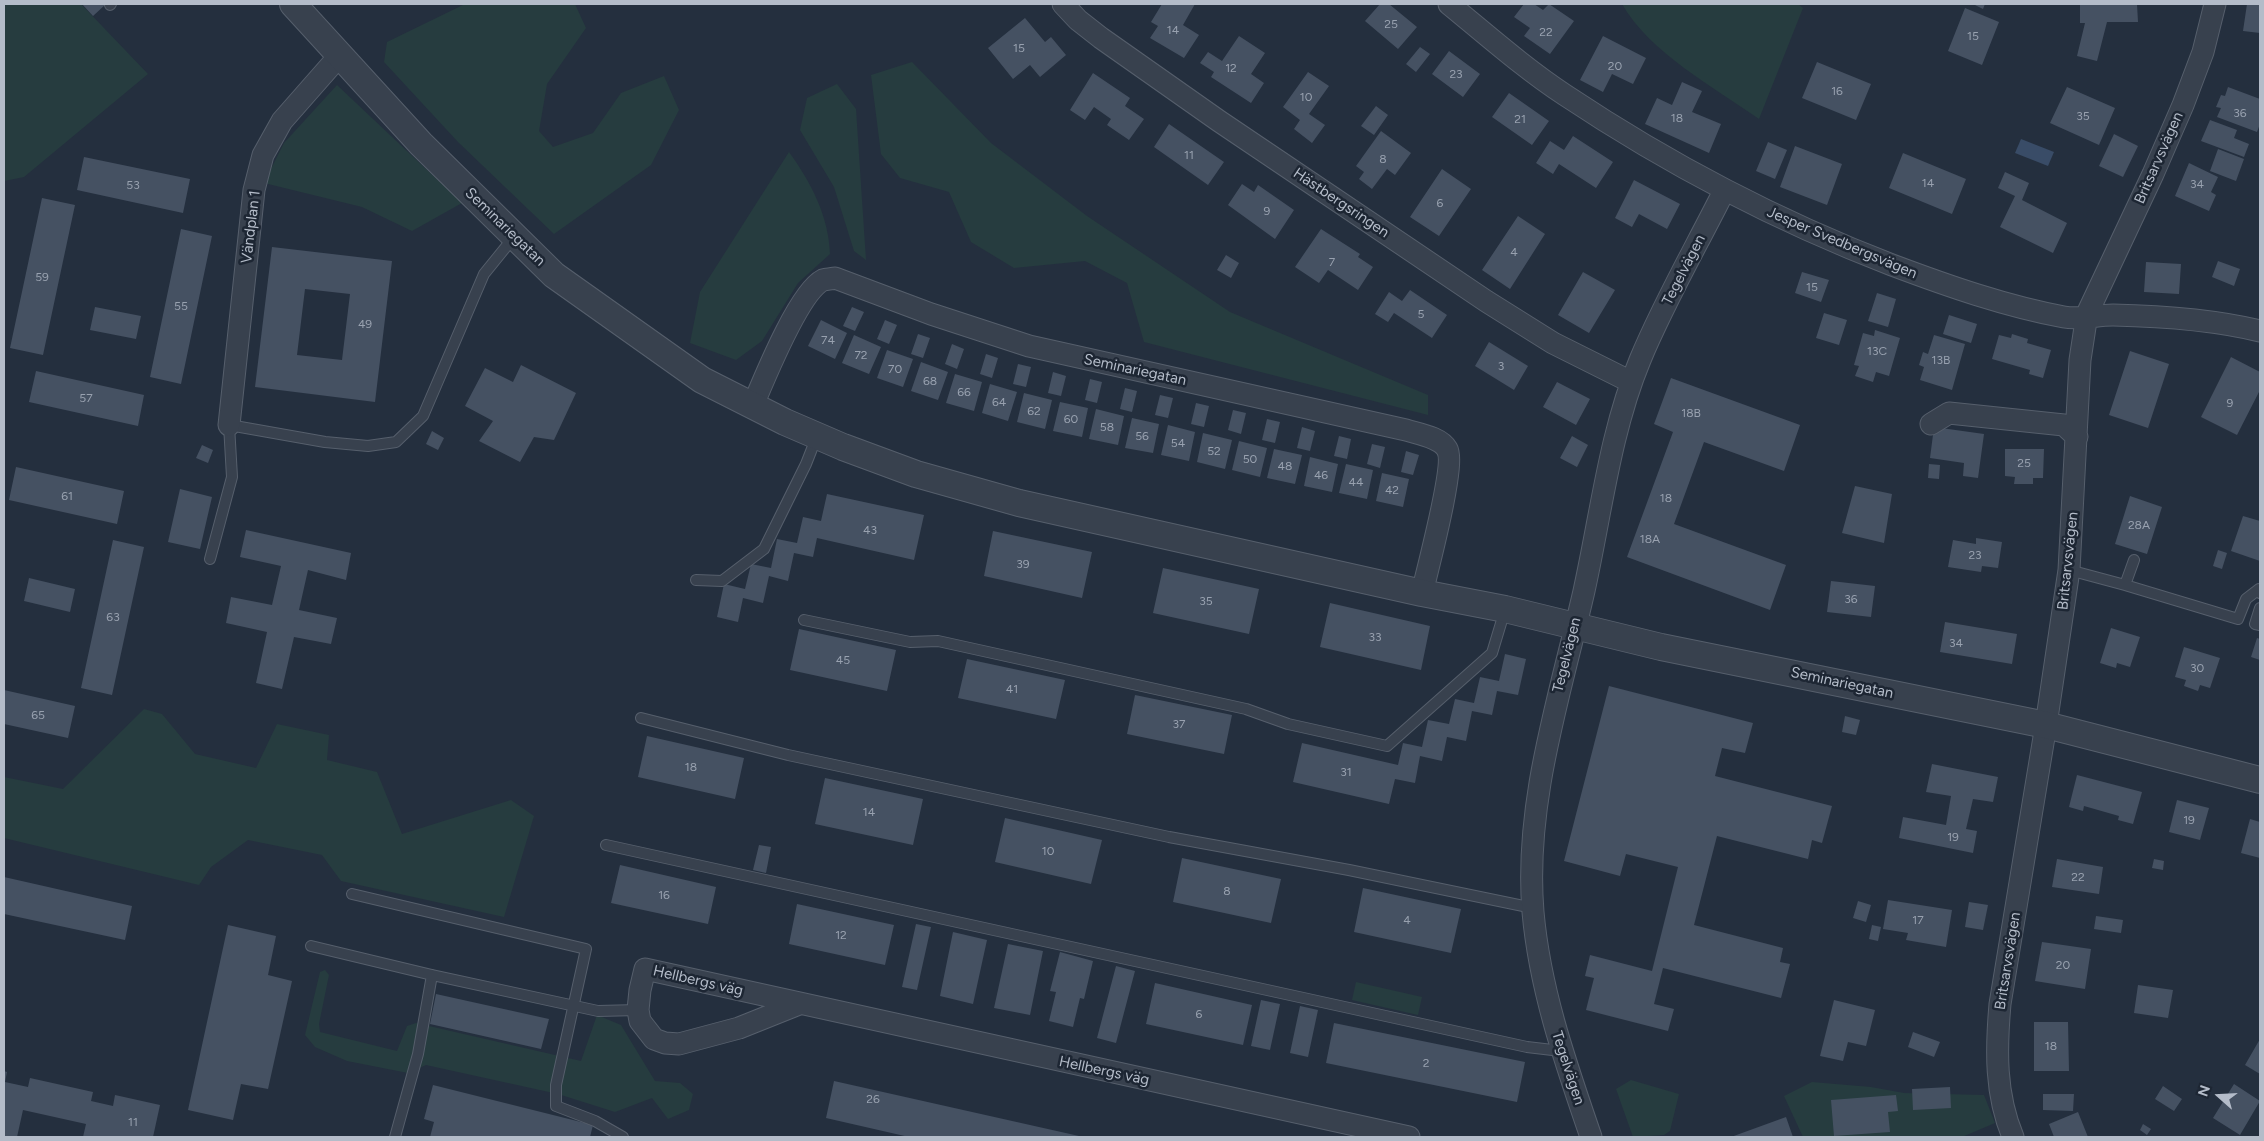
<!DOCTYPE html>
<html>
<head>
<meta charset="utf-8">
<style>
	body { margin:0 }
	#map { position:relative; width:2264px; height:1141px; overflow:hidden; background:#242f3e; font-family:Figtree,sans-serif }
	canvas { display:block }
	.frame { position:absolute; inset:0; border:5px solid #b4bcc9; pointer-events:none }
	.north { position:absolute; left:2194px; top:1071px; width:50px; height:50px; -webkit-text-stroke:4px #1d2633; paint-order:stroke; rotate:289deg; font-size:14px; font-weight:700; line-height:20px; text-align:center; color:#b4bcc9 }
	.north::after { content:''; display:block; margin:auto; width:18px; height:22px; background:#b4bcc9; clip-path:polygon(50% 0,100% 100%,50% 72%,0 100%) }
</style>
</head>
<body>
<div id="map">
<canvas width="2264" height="1141"></canvas>
<div class="frame"></div>
<div class="north">N</div>
</div>
<script>
const ctx = document.querySelector('canvas').getContext('2d');
ctx.lineJoin = 'round';
function fill(path, color) { ctx.fillStyle = color; ctx.fill(path, 'evenodd'); }
function trace(path, color, width, dash) { ctx.strokeStyle = color; ctx.lineWidth = width; ctx.lineCap = dash ? 'butt' : 'round'; ctx.setLineDash(dash || []); ctx.stroke(path); }
function write(font, color, halo, rows, align = 'center') {
  ctx.font = font + ' Figtree,sans-serif'; ctx.lineWidth = 5; ctx.setLineDash([]); ctx.textBaseline = 'middle'; ctx.strokeStyle = halo; ctx.fillStyle = color; for (const [text, x, y, turn = 0] of rows) {
    ctx.save(); ctx.translate(x, y); ctx.rotate((+turn || 0) * Math.PI / 180); ctx.textAlign = isNaN(turn) ? turn : align; if (halo) ctx.strokeText(text, 0, 0); ctx.fillText(text, 0, 0); ctx.restore();
  }
}
fill(new Path2D(`
	M4 4H81L148 74 24 177 4 181Z
	M465 4H575L586 28 547 84 539 131 553 147 593 133 621 93 664 76 679 110 651 165 554 234 458 142 384 62 387 42Z
	M1622 4H1798L1803 8 1759 119C1714 87 1650 53 1622 4Z
	M912 62 991 143 1087 216 1230 312 1428 395V415L1144 342 1127 283 1085 261 1014 268 971 242 949 192 900 178 881 154 871 75Z
	M837 84 856 109 866 260 854 251 834 187 800 130 807 98Z
	M337 85 462 203 412 231 362 207 264 183 284 143Z
	M789 152C811 182 829 217 830 254L798 283 762 341 736 360 690 343 700 292Z
	M144 709 162 714 195 754 256 768 277 724 329 735 327 760 377 772 402 834 511 800 534 816 504 917 341 881 322 855 248 840 211 867 199 885 4 838V777L63 789Z
	M325 970 329 975 319 1024 320 1032 397 1051 407 1026 416 1023 581 1061 597 1015 621 1025 655 1081 680 1083 693 1094 689 1110 668 1119 652 1098 615 1112 558 1094 426 1065 408 1073 347 1061 315 1047 305 1035 320 972Z
	M1356 982 1422 997 1418 1015 1352 1000Z
	M1631 1080 1679 1094 1670 1131 1664 1135 1633 1137 1616 1089Z
	M1812 1082 1871 1087 1904 1093 1984 1095 1995 1123 1962 1137H1803L1784 1096Z`), '#263c3f');
fill(new Path2D(`
	M2021 139 2054 152 2048 166 2015 153Z`), '#394c67');
fill(new Path2D(`
	M82 4H106L93 16Z
	M1162 4H1195L1183 25 1199 35 1184 58 1150 38 1158 26 1151 22Z
	M1380 4H1389L1417 27 1398 49 1365 21Z
	M1524 4H1534L1543 10 1549 4 1574 21 1550 54 1524 36 1530 28 1514 17Z
	M1973 4H1985L1983 9Z
	M2080 4H2137L2138 22H2107L2097 61 2077 56 2085 23H2080Z
	M2247 4H2260V33L2243 31Z
	M1965 8 1999 22 1982 65 1948 51Z
	M1025 18 1045 42 1051 37 1066 55 1040 77 1030 65 1013 79 988 48Z
	M1239 36 1265 53 1251 74 1264 83 1251 103 1211 77 1214 72 1200 63 1208 52 1222 61Z
	M1603 36 1646 58 1633 84 1612 74 1603 92 1580 80Z
	M1420 47 1430 54 1416 72 1406 64Z
	M1449 51 1480 74 1463 97 1432 74Z
	M1817 62 1871 84 1856 120 1802 98Z
	M1308 72 1329 86 1309 114 1325 125 1312 143 1294 129 1300 120 1283 107Z
	M1093 73 1130 98 1125 106 1144 119 1129 140 1107 125 1111 119 1094 107 1085 120 1070 110Z
	M1682 82 1702 91 1692 112 1721 124 1709 153 1645 124 1657 98 1672 105Z
	M2067 87 2115 108 2099 145 2050 123Z
	M2228 87 2260 99V124L2257 132 2217 117 2221 108 2216 107 2221 95 2225 96Z
	M1509 93 1549 121 1532 145 1492 117Z
	M1376 106 1388 115 1374 135 1361 126Z
	M2210 120 2237 130 2234 138 2249 144 2244 157 2201 141Z
	M1169 124 1224 162 1208 185 1154 147Z
	M1381 131 1411 153 1395 175 1387 169 1372 189 1359 179 1364 172 1356 166Z
	M2114 134 2138 146 2123 177 2099 166Z
	M1573 136 1613 162 1596 188 1559 164 1553 174 1536 163 1550 141 1564 150Z
	M1768 142 1787 150 1775 179 1756 171Z
	M1795 146 1842 164 1827 205 1780 187Z
	M2218 149 2244 159 2236 181 2210 171Z
	M1903 153 1966 179 1952 214 1889 188Z
	M84 157 190 179 183 213 77 190Z
	M2189 163 2218 177 2211 192 2216 195 2209 211 2175 196Z
	M1442 169 1471 189 1439 236 1410 217Z
	M2005 172 2029 183 2022 200 2067 223 2053 253 2000 227 2015 196 1998 188Z
	M1634 180 1680 204 1667 229 1639 214 1632 227 1615 218Z
	M1242 184 1254 192 1258 185 1294 210 1275 239 1228 205Z
	M42 198 75 205 43 355 10 348Z
	M1518 216 1545 234 1510 289 1482 270Z
	M181 229 212 236 181 384 150 377Z
	M1321 229 1360 254 1358 257 1373 267 1358 290 1328 270 1319 283 1295 267Z
	M272 247 392 261 375 402 255 387ZM305 289 350 294 342 360 297 355Z
	M1226 255 1239 263 1231 278 1217 270Z
	M2218 261 2240 269 2234 286 2212 277Z
	M2146 262 2181 264 2179 294 2144 292Z
	M1583 272 1615 290 1589 333 1558 315Z
	M1802 272 1829 280 1821 302 1795 293Z
	M1410 290 1447 315 1432 338 1394 313 1388 322 1375 314 1389 292 1402 301Z
	M1877 293 1896 299 1888 327 1868 321Z
	M95 307 141 316 136 339 90 330Z
	M852 307 864 312 855 331 843 326Z
	M1824 313 1847 320 1839 345 1816 338Z
	M1949 315 1977 324 1971 343 1943 334Z
	M821 320 847 333 835 359 808 346Z
	M885 320 897 325 889 344 877 339Z
	M1875 330 1900 338 1889 376 1876 372 1873 382 1855 376 1859 366 1854 365 1863 333 1874 336Z
	M918 334 930 338 923 358 911 354Z
	M2012 334 2028 339 2027 343 2051 350 2043 378 2029 374 2030 370 1992 359 1999 335 2011 338Z
	M854 335 881 347 869 374 842 363Z
	M1934 335 1965 344 1952 390 1920 380 1924 367 1919 365 1923 352 1928 354Z
	M1489 342 1528 366 1514 390 1475 366Z
	M952 344 964 349 957 369 945 364Z
	M887 350 913 359 903 387 877 378Z
	M2130 351 2169 364 2148 428 2109 415Z
	M986 354 998 358 992 378 980 374Z
	M2231 357 2260 372V390L2237 435 2201 417Z
	M921 362 948 372 938 400 911 391Z
	M1018 364 1031 367 1026 387 1013 384Z
	M521 365 576 393 554 440 534 437 520 462 479 441 493 421 465 406 485 368 513 382Z
	M36 371 144 395 138 426 29 402Z
	M1053 372 1066 376 1061 396 1048 393Z
	M955 374 982 382 974 411 946 403Z
	M1671 378 1800 425 1784 471 1704 442 1674 524 1786 565 1770 610 1627 557 1673 432 1654 424Z
	M1090 379 1102 382 1097 403 1085 400Z
	M1557 382 1590 399 1576 425 1543 407Z
	M990 384 1017 392 1008 421 982 413Z
	M1125 388 1137 391 1132 412 1120 409Z
	M1024 393 1052 400 1045 429 1017 422Z
	M1160 395 1173 398 1168 418 1155 415Z
	M1060 402 1088 408 1082 437 1053 431Z
	M1196 403 1209 406 1204 427 1191 424Z
	M1096 409 1124 416 1118 445 1089 439Z
	M1233 410 1246 413 1241 434 1228 430Z
	M1132 418 1159 424 1153 453 1125 448Z
	M1267 419 1280 422 1275 443 1262 440Z
	M1168 425 1195 432 1189 461 1161 455Z
	M1302 427 1315 431 1310 451 1297 448Z
	M1934 427 1984 434 1978 478 1963 476 1964 463 1930 458Z
	M432 431 444 438 438 450 426 444Z
	M1203 433 1232 440 1225 469 1197 462Z
	M1339 436 1351 439 1347 459 1334 456Z
	M1572 436 1588 445 1577 467 1560 458Z
	M1239 441 1267 448 1260 477 1232 470Z
	M1372 444 1385 447 1380 468 1367 464Z
	M202 445 213 450 208 463 196 458Z
	M1274 449 1302 455 1295 484 1267 478Z
	M2005 449H2044L2043 478H2033V484H2014L2015 477 2005 476Z
	M1406 451 1419 455 1413 475 1401 472Z
	M1310 457 1338 464 1332 492 1304 486Z
	M1346 464 1373 470 1367 499 1339 493Z
	M1929 464 1940 465 1939 479 1928 478Z
	M16 467 124 491 117 524 9 500Z
	M1382 473 1409 479 1403 507 1376 501Z
	M1855 486 1892 494 1884 543 1842 533Z
	M180 489 212 497 200 549 168 542Z
	M827 494 924 515 914 560 817 538 813 557 794 553 788 581 769 576 763 603 743 598 738 622 717 617 724 584 745 589 751 564 771 568 777 539 797 543 803 517 821 521Z
	M2130 496 2162 507 2147 554 2115 544Z
	M2243 516 2260 521V561L2231 551Z
	M246 530 351 553 346 580 308 570 299 610 337 618 331 644 294 637 282 689 256 683 267 632 226 623 231 597 272 605 281 566 240 557Z
	M993 531 1092 552 1082 598 984 576Z
	M1976 538 2002 542 1998 568 1982 566 1981 572 1948 567 1953 540 1976 544Z
	M113 540 144 547 112 695 81 688Z
	M2218 550 2227 553 2222 569 2213 566Z
	M1163 568 1259 589 1249 634 1153 613Z
	M29 578 75 589 70 612 24 601Z
	M1831 581 1875 586 1871 617 1827 612Z
	M1330 603 1430 626 1421 670 1320 647Z
	M1945 622 2017 634 2012 664 1940 652Z
	M2111 628 2140 637 2130 667 2117 663 2116 668 2100 663Z
	M799 629 896 650 887 691 790 670Z
	M2257 638 2260 639V660L2251 657Z
	M2184 647 2220 658 2210 688 2200 685 2198 691 2184 686 2186 680 2175 677Z
	M1505 654 1526 659 1518 695 1497 691 1492 715 1472 711 1466 741 1447 737 1442 761 1420 756 1415 783 1395 779 1389 804 1293 782 1302 743 1398 765 1403 743 1422 747 1428 720 1449 724 1455 699 1474 703 1480 677 1499 681Z
	M967 659 1065 680 1056 719 958 698Z
	M1609 686 1753 723 1745 753 1722 748 1715 776 1832 806 1822 843 1812 840 1808 859 1717 836 1694 925 1783 948 1780 962 1790 964 1781 998 1663 968 1654 1004 1674 1009 1668 1031 1586 1010 1594 978 1585 976 1590 955 1652 971 1678 867 1626 854 1620 876 1564 861Z
	M4 690 75 706 68 738 4 724Z
	M1135 695 1232 715 1224 754 1127 734Z
	M1845 716 1860 720 1856 735 1842 732Z
	M647 736 744 758 735 799 638 777Z
	M1932 764 1998 777 1993 802 1973 799 1966 829 1977 831 1973 853 1899 838 1903 817 1946 825 1951 796 1926 792Z
	M2077 775 2142 792 2133 824 2118 820 2119 816 2084 806 2083 811 2069 807Z
	M825 778 923 799 913 845 815 824Z
	M2177 800 2209 808 2200 840 2169 832Z
	M1005 818 1102 840 1091 884 995 862Z
	M2250 819 2260 822V858L2241 853Z
	M759 845 771 847 766 873 753 870Z
	M1182 858 1281 879 1271 923 1173 902Z
	M2057 859 2103 867 2099 894 2052 887Z
	M2154 859 2164 861 2163 870 2152 868Z
	M620 865 716 887 708 924 611 903Z
	M4 877 132 906 125 940 4 914Z
	M1363 888 1461 909 1451 953 1354 932Z
	M1888 900 1952 910 1946 947 1906 940 1908 933 1883 929Z
	M1858 901 1871 905 1866 922 1853 918Z
	M1969 902 1988 905 1983 930 1965 927Z
	M797 904 894 925 885 965 789 944Z
	M2096 916 2123 920 2121 933 2094 929Z
	M916 924 931 927 917 990 902 987Z
	M228 925 276 936 268 975 292 981 268 1089 241 1084 233 1120 188 1110Z
	M1872 925 1881 927 1878 941 1869 939Z
	M953 932 987 940 973 1004 940 996Z
	M2042 942 2091 949 2085 989 2035 981Z
	M1008 944 1043 951 1030 1015 994 1008Z
	M1060 952 1093 961 1084 999 1080 998 1073 1027 1049 1021 1056 992 1050 991Z
	M1116 966 1135 971 1116 1043 1097 1038Z
	M1155 983 1252 1005 1243 1045 1146 1024Z
	M2138 985 2173 990 2168 1018 2134 1013Z
	M436 994 549 1019 541 1049 430 1024Z
	M1261 1000 1280 1004 1270 1050 1251 1046Z
	M1834 1000 1875 1010 1866 1046 1848 1042 1843 1061 1820 1056Z
	M1300 1006 1318 1010 1308 1057 1290 1053Z
	M2034 1022H2068L2069 1071H2034Z
	M1334 1023 1525 1062 1517 1102 1326 1063Z
	M1913 1032 1940 1042 1934 1057 1908 1047Z
	M2260 1039V1074L2245 1065Z
	M4 1071 7 1072 5 1082 28 1087 30 1078 93 1092 91 1101 113 1106 115 1095 160 1105 153 1137H83L86 1124 23 1110 17 1137H4Z
	M834 1081 1079 1136V1137H909L826 1118Z
	M2234 1084 2260 1101 2240 1135 2213 1118Z
	M433 1085 593 1125 590 1137H430L434 1122 424 1119Z
	M2163 1086 2182 1099 2174 1111 2155 1099Z
	M1950 1087 1951 1108 1913 1110 1912 1089Z
	M2043 1094H2074L2073 1111 2043 1110Z
	M1896 1095 1898 1111 1888 1112 1890 1132 1834 1136 1831 1100Z
	M2078 1112 2088 1137H2054L2049 1124Z
	M1786 1117 1793 1137H1731Z
	M2143 1124 2151 1129 2147 1135 2140 1130Z`), '#455162');
const service = new Path2D(`
	M110 5 111 4
	M210 559 232 477 229 425 325 442 368 446 396 442 423 416 484 274 514 237
	M2134 560 2125 585 2238 619 2246 599 2259 589 2260 593
	M2069 570 2125 585
	M696 580 722 581 764 549 806 464 817 436
	M2260 608 2255 624 2260 625
	M804 620 910 642 938 641 1246 709 1288 724 1387 746 1492 653 1505 610
	M641 718 788 755 1169 837 1349 870 1533 908
	M606 845 1527 1047 1561 1051
	M352 894 586 949 556 1085V1106L595 1121 623 1137
	M311 946 432 975 598 1011 638 1010
	M395 1137 418 1054 432 975`);
const minor = new Path2D(`
	M1063 4 1078 20 1101 38 1219 121 1486 301 1553 343 1631 382
	M1449 4C1487 35 1524 68 1565 95 1670 165 1775 220 1892 265 1948 286 2005 306 2064 317 2080 320 2096 315 2113 315 2159 316 2215 320 2260 331
	M753 405C764 379 799 292 823 280 827 279 831 279 835 278L931 314 1029 346 1406 430C1419 434 1440 437 1447 449 1456 464 1427 571 1422 593
	M1931 424 1949 413 2064 425 2077 437
	M229 425 254 190 263 155 282 121 340 55
	M799 1004 739 1028 679 1044 665 1043 654 1039 640 1021 638 1010 640 990 645 969 1409 1137
	M1591 1137C1566 1064 1540 991 1533 912 1524 803 1560 696 1584 591 1601 514 1610 432 1640 360 1664 302 1696 247 1724 191
	M2013 1137C1995 1094 1996 1050 2000 1004L2046 725 2069 570 2080 360 2087 314 2153 174 2183 105 2203 52 2215 4`);
const tertiary = new Path2D(`
	M293 4 421 144 554 275 702 380 785 422 843 447 916 474 1019 503 1422 593 1505 609 1661 647 2046 725 2260 780`);
trace(service, '#565f6c', 12);
trace(minor, '#565f6c', 23);
trace(tertiary, '#565f6c', 28);
trace(service, '#38414e', 10);
trace(minor, '#38414e', 21);
trace(tertiary, '#38414e', 26);
write('12px', '#98a1af', null, [
	["25",1391,24],
	["14",1173,30],
	["22",1546,32],
	["15",1973,36],
	["15",1019,48],
	["20",1615,66],
	["12",1231,68],
	["23",1456,74],
	["16",1837,91],
	["10",1306,97],
	["36",2240,113],
	["35",2083,116],
	["18",1677,118],
	["21",1520,119],
	["11",1189,155],
	["8",1383,159],
	["14",1928,183],
	["34",2197,184],
	["53",133,185],
	["6",1440,203],
	["9",1267,211],
	["4",1514,252],
	["7",1332,262],
	["59",42,277],
	["15",1812,287],
	["55",181,306],
	["5",1421,314],
	["49",365,324],
	["74",828,340],
	["13C",1877,351],
	["72",861,355],
	["13B",1941,360],
	["3",1501,366],
	["70",895,369],
	["68",930,381],
	["66",964,392],
	["57",86,398],
	["64",999,402],
	["9",2230,403],
	["62",1034,411],
	["18B",1691,413],
	["60",1071,419],
	["58",1107,427],
	["56",1142,436],
	["54",1178,443],
	["52",1214,451],
	["50",1250,459],
	["25",2024,463],
	["48",1285,466],
	["46",1321,475],
	["44",1356,482],
	["42",1392,490],
	["61",67,496],
	["18",1666,498],
	["28A",2139,525],
	["43",870,530],
	["18A",1650,539],
	["23",1975,555],
	["39",1023,564],
	["36",1851,599],
	["35",1206,601],
	["63",113,617],
	["33",1375,637],
	["34",1956,643],
	["45",843,660],
	["30",2197,668],
	["41",1012,689],
	["65",38,715],
	["37",1179,724],
	["18",691,767],
	["31",1346,772],
	["14",869,812],
	["19",2189,820],
	["19",1953,837],
	["10",1048,851],
	["22",2078,877],
	["8",1227,891],
	["16",664,895],
	["4",1407,920],
	["17",1918,920],
	["12",841,935],
	["20",2063,965],
	["6",1199,1014],
	["18",2051,1046],
	["2",1426,1063],
	["26",873,1099],
	["11",133,1122]
]);
write('15px', '#b4bcc9', '#1d2633', [
	["Britsarvsvägen",2159,158,-66],
	["Hästbergsringen",1341,203,34],
	["Vändplan 1",251,227,-83],
	["Seminariegatan",505,227,44],
	["Jesper Svedbergsvägen",1842,243,23],
	["Tegelvägen",1684,270,-63],
	["Seminariegatan",1135,370,12],
	["Britsarvsvägen",2068,561,-84],
	["Tegelvägen",1567,655,-76],
	["Seminariegatan",1842,683,12],
	["Britsarvsvägen",2008,961,-81],
	["Hellbergs väg",698,981,13],
	["Tegelvägen",1568,1068,72],
	["Hellbergs väg",1104,1071,12]
]);
</script>
</body>
</html>
